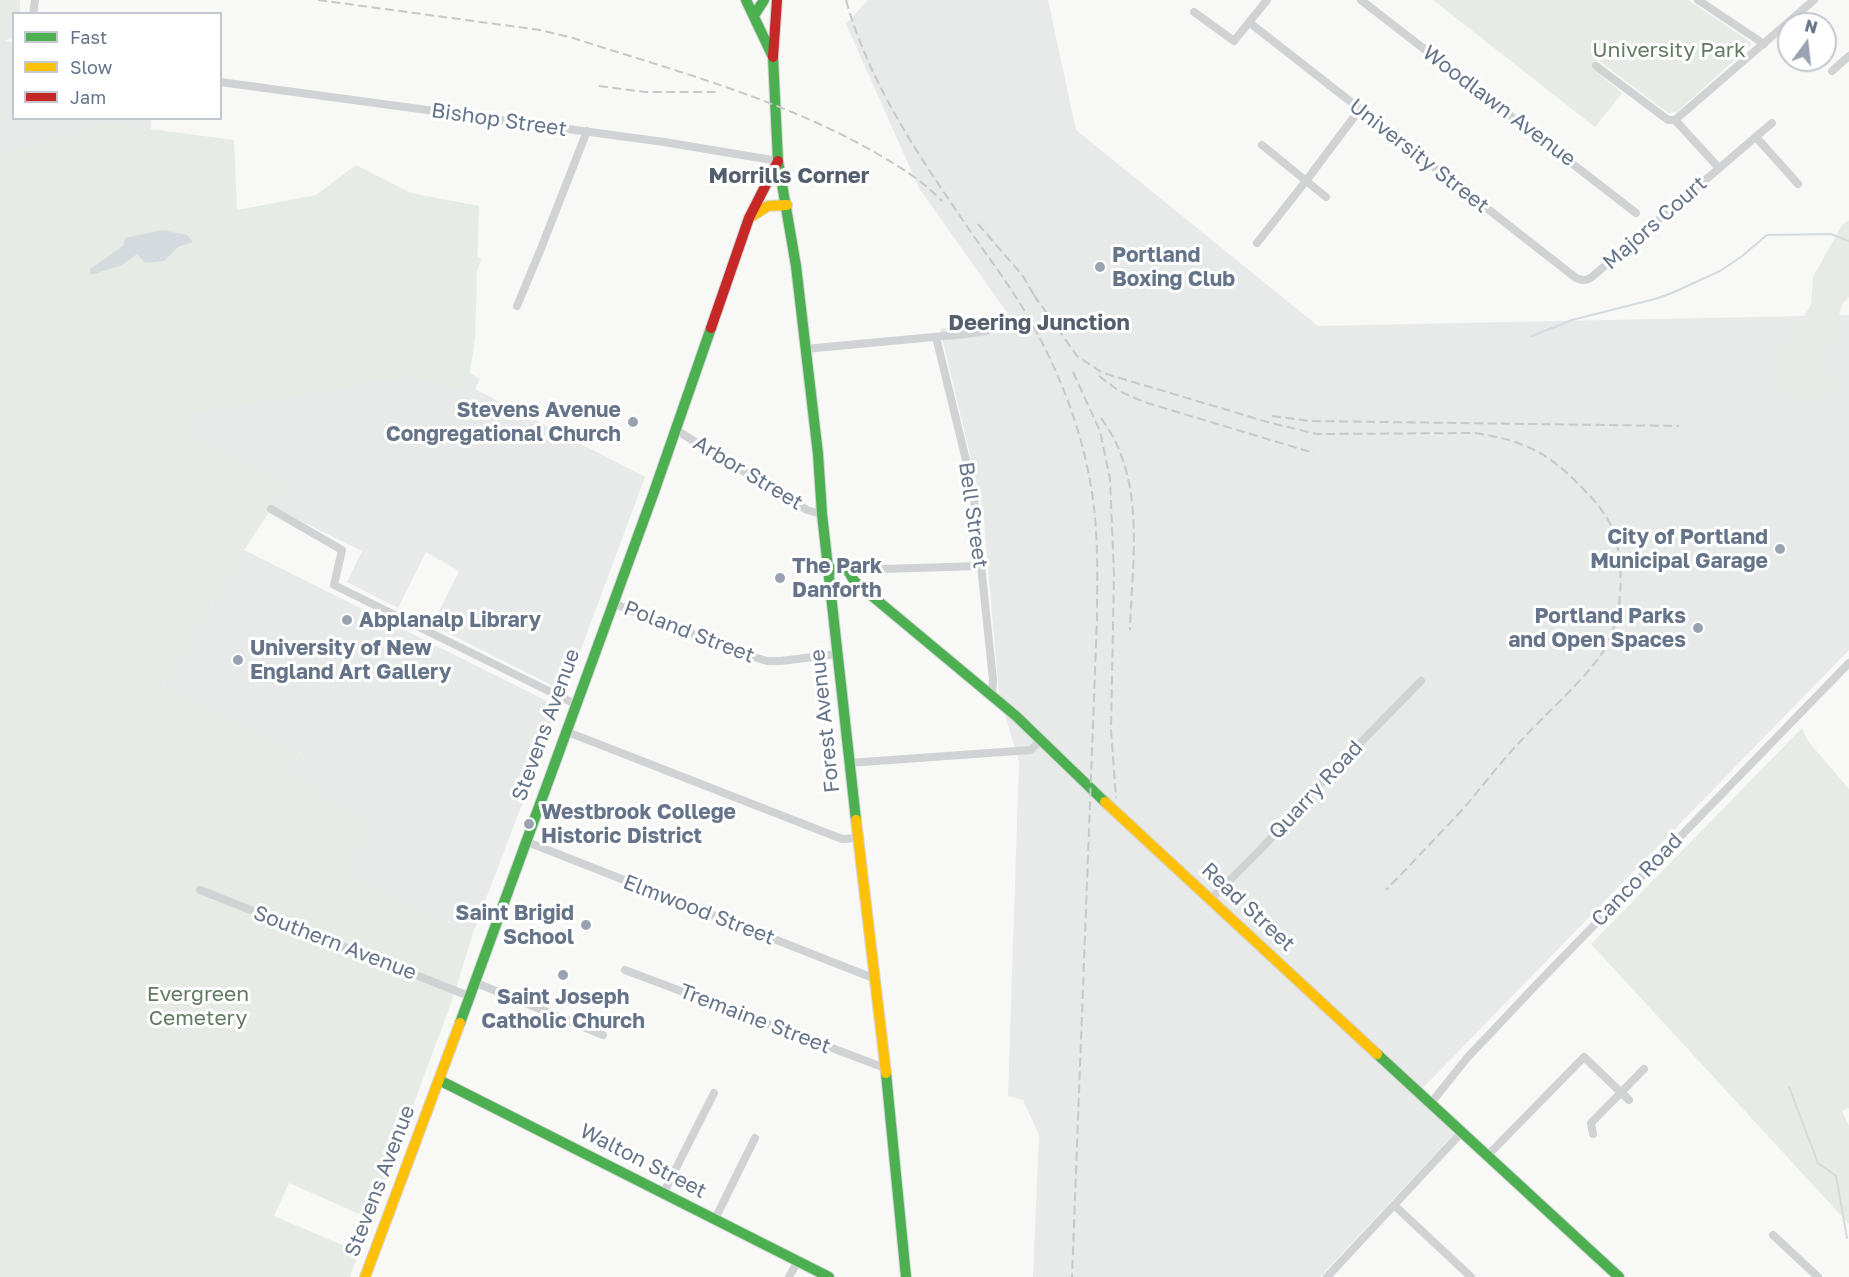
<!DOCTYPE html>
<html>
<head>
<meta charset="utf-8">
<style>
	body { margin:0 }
	#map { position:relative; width:1849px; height:1277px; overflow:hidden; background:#f8f8f7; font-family:"Golos Text",sans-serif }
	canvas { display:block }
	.legend { position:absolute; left:12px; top:12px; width:210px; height:108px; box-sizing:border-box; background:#fff; border:2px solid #c2c7d0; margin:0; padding:8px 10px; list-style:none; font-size:18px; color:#667489 }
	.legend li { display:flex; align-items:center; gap:12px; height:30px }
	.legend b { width:30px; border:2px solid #c2c7d0 }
	.north { position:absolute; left:1777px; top:12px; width:60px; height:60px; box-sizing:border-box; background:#fff; border:2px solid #c2c7d0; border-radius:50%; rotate:15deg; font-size:16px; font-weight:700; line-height:24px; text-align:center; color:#667489 }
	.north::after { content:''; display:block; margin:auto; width:21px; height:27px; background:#99a2b0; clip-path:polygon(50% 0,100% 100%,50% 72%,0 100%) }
</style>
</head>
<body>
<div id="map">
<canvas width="1849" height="1277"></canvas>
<ul class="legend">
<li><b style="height:8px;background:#4caf50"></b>Fast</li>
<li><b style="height:8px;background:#ffc107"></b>Slow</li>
<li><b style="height:8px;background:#c62828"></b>Jam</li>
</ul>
<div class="north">N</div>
</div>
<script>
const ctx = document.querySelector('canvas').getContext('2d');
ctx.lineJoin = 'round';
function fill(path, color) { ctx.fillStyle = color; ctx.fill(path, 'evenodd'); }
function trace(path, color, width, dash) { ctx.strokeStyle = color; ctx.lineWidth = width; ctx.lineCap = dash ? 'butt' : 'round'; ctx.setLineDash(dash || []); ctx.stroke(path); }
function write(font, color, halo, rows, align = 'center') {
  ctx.font = font + ' "Golos Text",sans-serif'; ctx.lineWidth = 6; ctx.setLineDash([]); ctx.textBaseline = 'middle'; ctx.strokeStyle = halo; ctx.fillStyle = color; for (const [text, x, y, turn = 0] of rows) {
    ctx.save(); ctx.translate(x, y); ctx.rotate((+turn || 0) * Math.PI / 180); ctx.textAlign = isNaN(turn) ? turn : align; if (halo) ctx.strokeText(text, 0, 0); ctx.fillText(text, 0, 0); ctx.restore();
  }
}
fill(new Path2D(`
	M868 0H1048L1076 130 1318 326 1849 315V650L1416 1095 1454 1134 1320 1277H1033L1039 1135 1023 1100 1008 1096 1019 762 999 694 983 510 940 329 1008 314 919 188 846 24Z
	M0 40 13 42 14 118 151 119 150 137 235 216 476 256 482 259 441 356 480 379 475 389 645 477 565 692 432 625 459 571 426 552 398 608 347 582 362 551 272 507 0 417Z
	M244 550 559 707 473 933 345 872 375 823 287 774 300 752 163 687Z`), '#e8e9e9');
fill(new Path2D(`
	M0 0H20V13L14 14 13 37 0 44Z
	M1433 0H1688L1749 41 1751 45 1677 112 1668 113 1598 60 1591 67 1622 93 1595 127Z
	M104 123 234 140 237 210 316 195 356 165 411 193 479 206 475 339 467 391 408 376 191 413 197 440 290 481 244 550 163 687 300 751 288 774 375 823 345 872 473 933 454 995 371 1219 289 1183 274 1216 359 1252 350 1277H0V156ZM162 230 187 235 192 241 178 247 164 261 138 254 122 265 90 269 123 246Z
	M1849 220V297L1843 303 1824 360 1836 388 1796 405 1773 371 1785 346 1811 305 1813 277 1842 225Z
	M1802 728 1808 741 1849 789V1108L1842 1111 1849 1126V1224L1591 944Z`), '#e7ebe5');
fill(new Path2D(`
	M162 230 187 235 193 242 178 247 164 261 145 263 137 254 122 265 91 275 90 269 123 246 125 238Z`), '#d4dade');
trace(new Path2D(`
	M1532 336 1572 320 1655 299 1672 293 1720 271 1741 257 1767 235 1831 234 1849 241
	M1789 1087 1818 1163 1836 1176 1847 1238`), '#d4dade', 2);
const fast = new Path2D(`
	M746 0 773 57 778 161 796 266 818 454 822 514 856 820
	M755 14 764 0
	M828 569 848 570 854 581 1016 716 1105 802
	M460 1023 654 492 711 328
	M1377 1054 1619 1277
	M886 1073 906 1277
	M439 1080 829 1277`);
const slow = new Path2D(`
	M749 218 768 206 787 205
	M1105 802 1377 1054
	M856 820 886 1073
	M365 1277 460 1023`);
const jam = new Path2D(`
	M773 57 777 0
	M711 328 749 218 778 161`);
trace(fast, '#d4d6d7', 12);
trace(slow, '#d4d6d7', 12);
trace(jam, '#d4d6d7', 12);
trace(new Path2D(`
	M1361 0 1636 213
	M1698 0 1764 44
	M1194 12 1234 41 1267 0
	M33 14 35 0
	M1250 23 1576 278C1583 281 1587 281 1593 276L1772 123
	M1596 66 1668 120H1675
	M1832 71 1849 56
	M220 82 664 142 778 161
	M1675 120 1814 0
	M1675 120 1719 168
	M1756 137 1798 184
	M1262 145 1326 197
	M1257 243 1306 181 1360 109
	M517 306 540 251 587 131
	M936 337 973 489 993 680 992 696
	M805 349 966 334 986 331 1011 320
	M676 430 807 510 822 514
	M271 509 342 550 334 585 575 704
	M848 570 980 566
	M612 603 750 656 767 661H781L837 654
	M565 731 842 839 857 838
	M849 763 1031 750 1040 741
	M525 841 873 978
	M200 890 469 996
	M1211 899 1262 848 1311 793 1421 681
	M625 970 885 1068
	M474 982 603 1035
	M1431 1103 1467 1058 1536 985 1849 663
	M1593 1134 1591 1123 1644 1069
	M1488 1155 1584 1057 1629 1100
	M664 1192 714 1093
	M1394 1205 1471 1277
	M715 1219 755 1138
	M1773 1235 1818 1277
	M789 1277 798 1261
	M1327 1277 1462 1132`), '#d1d2d3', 8);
trace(fast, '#4caf50', 10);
trace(slow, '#ffc107', 10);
trace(jam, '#c62828', 10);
trace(new Path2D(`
	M318 0 540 30 573 38C675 71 782 99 876 153 900 167 922 180 942 201
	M846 0C871 89 924 163 975 238 992 262 1009 285 1024 310 1064 377 1092 454 1096 532 1098 561 1097 590 1097 619L1072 1277
	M599 86 645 92H720
	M978 224 1023 276 1038 302
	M1034 295 1077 356 1103 373 1271 423 1317 434 1475 433C1528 441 1552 455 1588 494 1598 504 1611 521 1615 536 1625 574 1623 626 1598 659 1574 690 1543 716 1517 745 1497 766 1480 790 1461 811 1436 838 1411 864 1386 890
	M1073 372 1100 431 1110 479 1114 574 1111 730 1116 798
	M1099 376 1119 391 1144 402 1314 453
	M1272 416 1309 421 1679 426
	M1101 418C1147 480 1132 559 1130 630`), '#c7c8c9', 2, [9, 4.5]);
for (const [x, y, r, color] of [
	[1100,267,6,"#99a2b0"],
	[633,422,6,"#99a2b0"],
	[1780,549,6,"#99a2b0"],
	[780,578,6,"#99a2b0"],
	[347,620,6,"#99a2b0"],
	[1698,628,6,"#99a2b0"],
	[238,660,6,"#99a2b0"],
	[529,824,6,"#99a2b0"],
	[586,925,6,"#99a2b0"],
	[563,975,6,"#99a2b0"]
]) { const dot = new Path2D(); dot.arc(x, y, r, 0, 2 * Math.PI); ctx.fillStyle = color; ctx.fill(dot); trace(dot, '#fff', 2); }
write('21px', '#627a61', '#fff', [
	["University Park",1669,50],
	["Evergreen",198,994],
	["Cemetery",198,1018]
]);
write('21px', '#667489', '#fff', [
	["Woodlawn Avenue",1499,106,37],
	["Bishop Street",499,120,8],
	["University Street",1419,156,38],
	["Majors Court",1655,223,-41],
	["Arbor Street",748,473,31],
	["Bell Street",973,515,82],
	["Poland Street",689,632,21],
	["Forest Avenue",825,721,-96],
	["Stevens Avenue",546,725,-70],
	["Quarry Road",1316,790,-47],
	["Canco Road",1637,880,-46],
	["Read Street",1248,907,43],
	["Elmwood Street",699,910,21],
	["Southern Avenue",335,943,21],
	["Tremaine Street",755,1019,21],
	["Walton Street",643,1161,27],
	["Stevens Avenue",380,1181,-69]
]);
write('bold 21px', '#667489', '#fff', [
	["Portland",1112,255],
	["Boxing Club",1112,279],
	["Stevens Avenue",621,410,"right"],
	["Congregational Church",621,434,"right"],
	["City of Portland",1768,537,"right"],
	["Municipal Garage",1768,561,"right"],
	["The Park",792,566],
	["Danforth",792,590],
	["Portland Parks",1686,616,"right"],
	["and Open Spaces",1686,640,"right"],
	["Abplanalp Library",359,620],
	["University of New",250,648],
	["England Art Gallery",250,672],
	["Westbrook College",541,812],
	["Historic District",541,836],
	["Saint Brigid",574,913,"right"],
	["School",574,937,"right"],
	["Saint Joseph",563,997,"center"],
	["Catholic Church",563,1021,"center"]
], 'left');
write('bold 22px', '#545e6d', '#fff', [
	["Morrills Corner",789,176],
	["Deering Junction",1039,323]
]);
</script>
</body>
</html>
